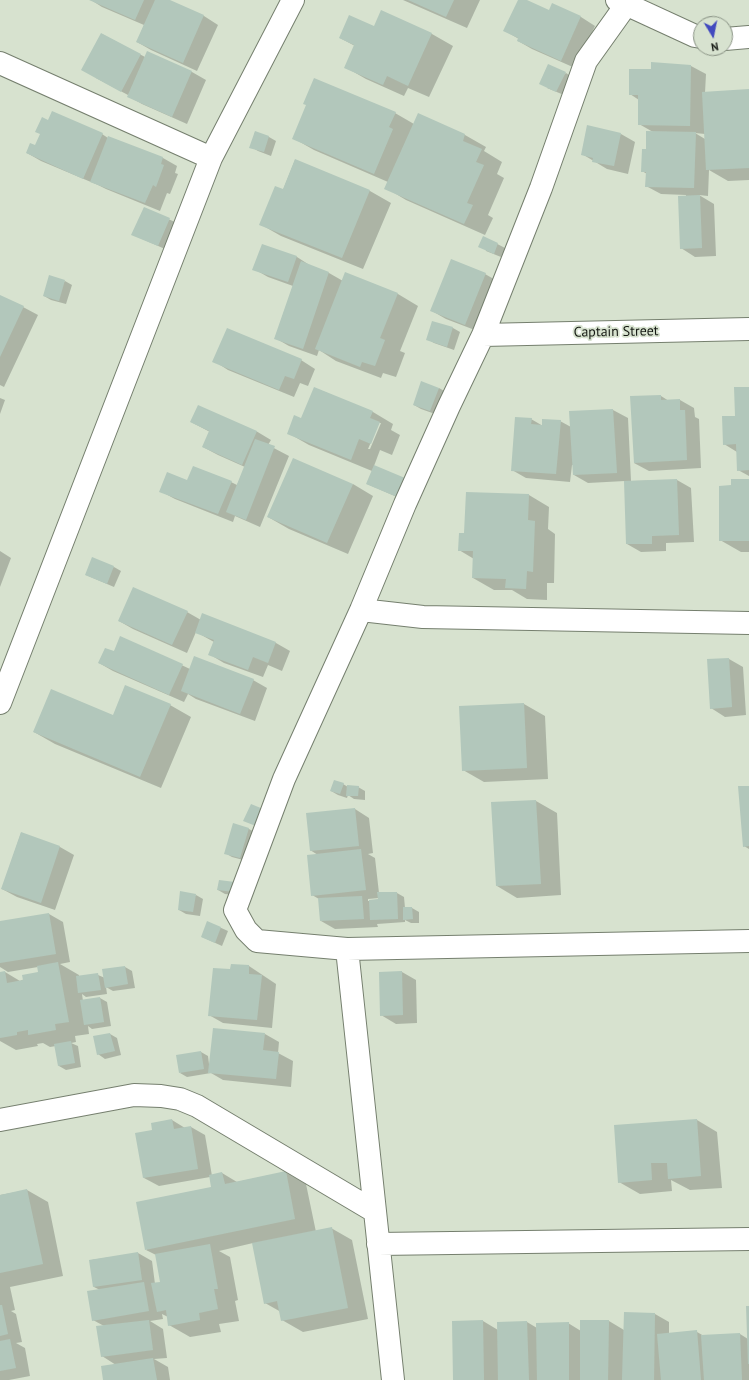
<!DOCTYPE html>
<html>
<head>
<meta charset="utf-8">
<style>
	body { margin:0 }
	#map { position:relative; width:749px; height:1380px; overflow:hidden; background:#d7e2cf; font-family:"PT Sans",sans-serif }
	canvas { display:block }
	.north { position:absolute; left:693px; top:16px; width:40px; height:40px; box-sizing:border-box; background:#d7e2cf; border:1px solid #899284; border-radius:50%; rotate:170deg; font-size:11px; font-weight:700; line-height:16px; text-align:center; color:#151913 }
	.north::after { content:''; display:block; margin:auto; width:14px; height:18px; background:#424abf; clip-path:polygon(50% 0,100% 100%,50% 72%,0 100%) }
</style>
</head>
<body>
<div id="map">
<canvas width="749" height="1380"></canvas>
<div class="north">N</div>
</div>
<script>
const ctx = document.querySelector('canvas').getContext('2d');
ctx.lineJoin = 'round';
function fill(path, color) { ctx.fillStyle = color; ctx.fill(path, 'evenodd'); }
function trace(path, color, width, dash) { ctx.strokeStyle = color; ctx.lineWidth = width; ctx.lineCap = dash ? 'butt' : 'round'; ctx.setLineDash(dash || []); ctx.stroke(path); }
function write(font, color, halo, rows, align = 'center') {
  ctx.font = font + ' "PT Sans",sans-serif'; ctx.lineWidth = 3.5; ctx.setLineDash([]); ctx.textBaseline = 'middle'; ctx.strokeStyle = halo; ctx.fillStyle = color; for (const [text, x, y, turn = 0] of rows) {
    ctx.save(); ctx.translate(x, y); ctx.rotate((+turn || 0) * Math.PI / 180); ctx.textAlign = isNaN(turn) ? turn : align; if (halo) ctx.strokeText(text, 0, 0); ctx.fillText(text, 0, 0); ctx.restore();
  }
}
fill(new Path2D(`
	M91 0H168L204 16 218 25 197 71 151 50 137 42 144 25 102 7Z
	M403 0H480L467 28Z
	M519 0H525L550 12 553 5 581 17 595 26 575 68 532 49 518 41 519 39 505 31Z
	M382 12 432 34 453 46 429 97 408 88 404 96 366 79 345 67 355 46 340 38 375 28Z
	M102 34 145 57 147 53 192 72 206 80 187 124 142 104 128 96V95L96 78Z
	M652 63 691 66 706 74 705 93 749 90V180L728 181 709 170 708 196 699 195 714 204 716 256 695 257 681 248 686 195 661 194 646 186 647 174 642 171 653 132 639 124V100L630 94 652 70ZM695 133 705 134V139Z
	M566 73 572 77 564 95 547 88Z
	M395 113 414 124 419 115 465 135 486 147 484 151 502 162 497 174 504 178 488 215 493 218 485 235 406 200 386 188 388 182 314 150 293 138Z
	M255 132 269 137 276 141 271 156 258 151 251 147Z
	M102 134 108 138 163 158 177 166 175 173 178 174 170 194 167 193 160 211 106 189 98 185 41 161 27 153 35 146Z
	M621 134 635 142 628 174 607 169 582 154Z
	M295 160 370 191 391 203 363 269 281 236 260 224 283 190Z
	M144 208 177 223 165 249 133 235Z
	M484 237 505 248 501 257 486 251Z
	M263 245 297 257 311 266 329 273 343 281 346 274 398 294 418 306 400 351 405 353 396 377 383 373 381 378 336 361 319 350 317 356 289 346 275 338 293 286 268 277 254 269Z
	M485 274 499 282 480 332 446 319 432 311Z
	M65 281 72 285 66 304 51 300 44 296Z
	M0 296 23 307 38 315 4 387 0 385Z
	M433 322 453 328 460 332 454 350 434 343 427 339Z
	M301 360 315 369 308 386 300 383 294 397 228 370 214 361Z
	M315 388 373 412 393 424 391 430 400 435 392 455 380 450 374 466 404 500 367 484 372 471 309 445 288 433 302 419ZM379 423H381L370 449H368Z
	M439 388 446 392 438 415 421 409 414 405Z
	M749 388V476L738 470 737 452 724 444Z
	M661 396 669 401 680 400 694 408 695 417 699 419 701 468 649 471 634 463Z
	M0 398 5 400 0 414Z
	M613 410 628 418 631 481 677 480 691 488 694 542 666 543V551L641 552 627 544 625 481 588 483 574 475 573 465H572L570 482 526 478 512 470 531 419 543 426 560 421 571 427 570 412Z
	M191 422 256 431 271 440 268 445 289 456 260 527 235 516 233 522 175 499 160 491 188 481 231 482 237 485 245 467 218 455 203 447 210 432Z
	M749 480V552H741L720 540 732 486Z
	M353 484 373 496 348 554 289 529 268 517Z
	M529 495 549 507 548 529 555 534 554 583H547V600L527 599 512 590H494L473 578 474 559 459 550 465 534Z
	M0 551 11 558 0 587Z
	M114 567 121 571 114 587 86 575Z
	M187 612 201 620 203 615 276 643 290 651 282 671 268 665 263 677 224 663 209 654 214 642 196 632 187 653 133 629 119 621Z
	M121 637 190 669 253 680 267 688 255 721 196 699 188 694 184 702 113 671 99 663 114 652Z
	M729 659 743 667 746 715 725 717 711 708Z
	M524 704 545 716 548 779 484 782 463 770Z
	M170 705 191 717 161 788 55 744 34 732Z
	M343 784 348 787H358L365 791V800L354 799 348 795 347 798 338 795 331 791Z
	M749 787V849L744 846Z
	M536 801 557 813 561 895 517 898 497 886Z
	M355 809 369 818 373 853 368 854 375 858 379 893H397L404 897 405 908H412L419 912V923H411L405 920V922L377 924 378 927 335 929 321 921 319 899 312 895 318 855 310 850ZM379 898V900L368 901V899Z
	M234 824 249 829 256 833 247 861 232 857 225 853Z
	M21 833 60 847 74 855 55 910 17 897 2 889Z
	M220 881 241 896 225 894 218 890Z
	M196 895 203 899 200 916 186 914 179 910Z
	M49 914 63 922 70 962 60 964 79 975V977L98 975 105 978 103 970 125 967 132 971 135 988 113 991 106 987 107 994 86 997 82 994 83 1001 100 998 107 1002 111 1026 92 1029 88 1026 89 1034 75 1036 76 1042 71 1043 78 1046 81 1067 66 1070 59 1066 56 1046 50 1047 43 1043 37 1044 38 1046 16 1050 0 1041V973L5 972 20 981 39 972 38 967 8 972 0 967V922Z
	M208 922 228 931 222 946 202 937Z
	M249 966 276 984 272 1028 223 1023 209 1015 231 970Z
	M402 972 416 980 417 1023 396 1024 381 1015Z
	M110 1034 117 1038 121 1055 105 1059 98 1054 94 1037Z
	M265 1034 279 1042 278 1053 293 1061 291 1087 223 1080 211 1073 187 1077 180 1073 201 1052 208 1056 209 1064Z
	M172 1120 185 1128 191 1127 205 1135 212 1176 222 1173 237 1182 285 1172 306 1184 316 1232 331 1228 352 1240 368 1319 303 1332 282 1320 281 1312 265 1303 253 1243 219 1251 230 1257 238 1300 235 1301 239 1321 219 1324 221 1332 190 1337 169 1325 168 1317 162 1314 163 1319 150 1321 163 1329 167 1358 154 1359 168 1367 170 1380H104L116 1365 102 1356 104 1326 93 1320 100 1290 94 1287 91 1260 138 1253 152 1261 155 1284 161 1283 156 1255 146 1250 213 1187 210 1177 159 1186 144 1178 154 1131Z
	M697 1120 717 1132 722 1188 690 1190 671 1180 672 1191 640 1194 619 1182Z
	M27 1190 48 1202 63 1276 10 1287 15 1310 11 1311 16 1314 22 1342 16 1343 25 1348 30 1376 9 1380H0V1195Z
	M749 1307V1380H454L483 1321 498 1330V1323L527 1322 537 1328 568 1323 581 1331 609 1321 624 1330 655 1314 669 1322V1334L697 1332 704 1336 740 1334 748 1339Z`), '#0003');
fill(new Path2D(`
	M89 0H144L135 20Z
	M155 0H170L204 15 183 63 136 42Z
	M408 0H454L446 17Z
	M518 0H527L549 10 552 3 581 16 561 61 517 41 518 38 503 31Z
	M381 10 432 33 408 86 387 76 383 85 344 68 354 45 339 38 349 15 374 26Z
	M101 33 141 54 121 92 81 70Z
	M147 51 192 71 172 117 127 97Z
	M651 62 691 65 690 126 638 125V95H629V69H651Z
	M548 64 566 72 556 92 539 84Z
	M314 78 396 112 389 127 393 129 374 174 292 139 306 105 303 104Z
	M749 89V168L706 170 702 92Z
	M52 111 103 133 83 179 26 153 30 143 35 145 40 134 35 132 42 117 48 120Z
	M418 113 465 134 463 141 482 149 476 162 484 165 467 203 473 205 464 224 384 189Z
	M587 125 621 133 614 166 592 162 593 158 581 155Z
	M255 131 269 136 264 152 249 148Z
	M646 131 696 132 694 188 645 187 646 172H641L642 149H646Z
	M108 136 163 157 161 164 164 165 156 187 153 185 145 203 90 182Z
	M295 159 370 190 342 258 259 225 275 186 283 189Z
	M700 195 702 248 680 249 678 196Z
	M144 207 170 218 158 246 131 235Z
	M483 236 498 243 494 254 478 247Z
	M262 244 297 256 288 282 252 270Z
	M451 259 486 273 465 325 430 311Z
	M301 261 329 272 303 349 274 339Z
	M345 272 398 293 380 338 385 340 375 366 362 362 360 367 315 349Z
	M49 275 65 280 59 301 43 296Z
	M0 295 24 306 0 357Z
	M432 321 453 327 447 347 426 340Z
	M227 328 302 359 294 379 285 376 279 390 212 362Z
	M421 381 439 388 430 411 413 405Z
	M314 387 373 411 370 418 380 422 371 444 359 439 351 460 287 434 294 415 301 418Z
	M734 387H749V470L737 471 736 444 723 445 722 416H735Z
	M661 395V400L680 399V410H685L687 460 634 463 630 396Z
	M198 405 257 431 242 465 202 447 209 431 190 422Z
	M613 409 617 473 573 475 569 411Z
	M515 417 532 418 531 424 542 425V419L561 420 556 474 511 471Z
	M255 439 275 446 246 520 226 512Z
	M293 458 353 484 327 543 267 517Z
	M374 465 405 478 397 497 366 484Z
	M193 466 232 481 218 514 159 492 167 472 187 480Z
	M677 479 679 535 652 536V544H626L624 481Z
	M731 479H749V541H719V486L731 485Z
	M466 492 529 494 528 520 535 521 533 572 527 571 526 589 505 588 506 579 472 578 473 551H458L459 533H464Z
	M92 557 114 566 107 584 85 575Z
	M133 587 188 611 172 645 118 621Z
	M202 613 276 642 268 663 253 657 248 670 208 655 214 640 195 633Z
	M120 636 183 664 169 695 98 663 105 648 114 651Z
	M194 656 254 679 240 714 181 691Z
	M729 658 732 707 710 709 707 659Z
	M125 685 171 704 140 777 33 732 51 689 113 715Z
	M524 703 527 768 462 771 459 706Z
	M334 780 344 783 340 794 330 791Z
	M347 785 359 786 358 796H346Z
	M738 786H749V846L743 847Z
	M536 800 541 884 496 886 491 802Z
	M251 804 268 811 261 828 243 821Z
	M355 808 359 846 310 851 306 813Z
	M233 823 249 828 240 858 224 854Z
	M21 832 60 846 41 903 1 889Z
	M361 849 366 890 311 896 307 855Z
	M219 880 235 882 234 892 217 890Z
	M180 891 196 894 193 912 178 910Z
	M377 892H397L398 919 370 920 369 900 378 899Z
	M362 896 364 919 320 921 318 898Z
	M403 907H412L413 919 403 920Z
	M49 913 56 954 0 963V921Z
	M207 921 221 927 215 943 201 937Z
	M58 962 69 1022 55 1024 56 1030 28 1035V1030L17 1032V1035L0 1038V972L5 971 7 983 23 980 22 975 38 972 37 966Z
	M231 964 249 965V974L262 975 257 1020 208 1016 213 968 230 969Z
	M125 966 128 984 105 988 102 969Z
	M402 971 403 1015 380 1016 379 972Z
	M98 973 101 990 78 993 76 976Z
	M100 997 104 1022 84 1025 80 1000Z
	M213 1028 265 1033 263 1050 279 1052 276 1079 208 1073Z
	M110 1033 115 1051 97 1055 93 1036Z
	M71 1041 75 1063 58 1066 54 1044Z
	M201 1051 204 1069 179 1073 176 1055Z
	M172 1119 174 1129 191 1126 198 1169 143 1178 135 1133 152 1130 151 1123Z
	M697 1119 701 1176 668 1179 667 1163H651L652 1180 618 1183 614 1125Z
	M286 1171 295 1219 145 1250 136 1202 211 1187 209 1175 222 1172 225 1184Z
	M27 1189 43 1264 0 1273V1195Z
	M332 1227 348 1308 281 1321 277 1301 264 1304 252 1243Z
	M210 1244 218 1289H214L218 1309 199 1313 200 1320 168 1326 166 1310 157 1312 151 1283 160 1282 155 1254Z
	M138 1252 142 1280 93 1287 89 1260Z
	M144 1282 149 1311 92 1321 87 1291Z
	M0 1305H2L8 1334 0 1336Z
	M746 1306H749V1364H748Z
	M624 1312 655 1313 654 1380H622Z
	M149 1320 153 1350 101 1357 96 1326Z
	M483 1320 484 1380H453L452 1321Z
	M580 1320H609L608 1380H580Z
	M527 1321 529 1380H498L497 1322Z
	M569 1322V1380H537L536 1323Z
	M697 1330 701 1380H661L657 1334Z
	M740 1333 742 1380H704L701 1335Z
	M10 1339 16 1368 0 1371V1341Z
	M153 1358 157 1380H103L101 1366Z`), '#b2c7bb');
const minor = new Path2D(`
	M617 0 695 36 701 37
	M626 5 586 61 541 188 483 335 449 406 405 504 361 610 284 779 235 910 246 930 257 941 347 949 749 941
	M725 39 749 37
	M0 63 211 158
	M483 335 749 329
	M361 610 423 617 749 623
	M0 703 211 158 293 0
	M347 949 393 1380
	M0 1120 134 1095 161 1096 180 1099 197 1106 374 1211
	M378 1244 749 1239`);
trace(minor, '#757f6e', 24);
trace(minor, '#fff', 22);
write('14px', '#151913', '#d7e2cf', [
	["Captain Street",616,332,-1]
]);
</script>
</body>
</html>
